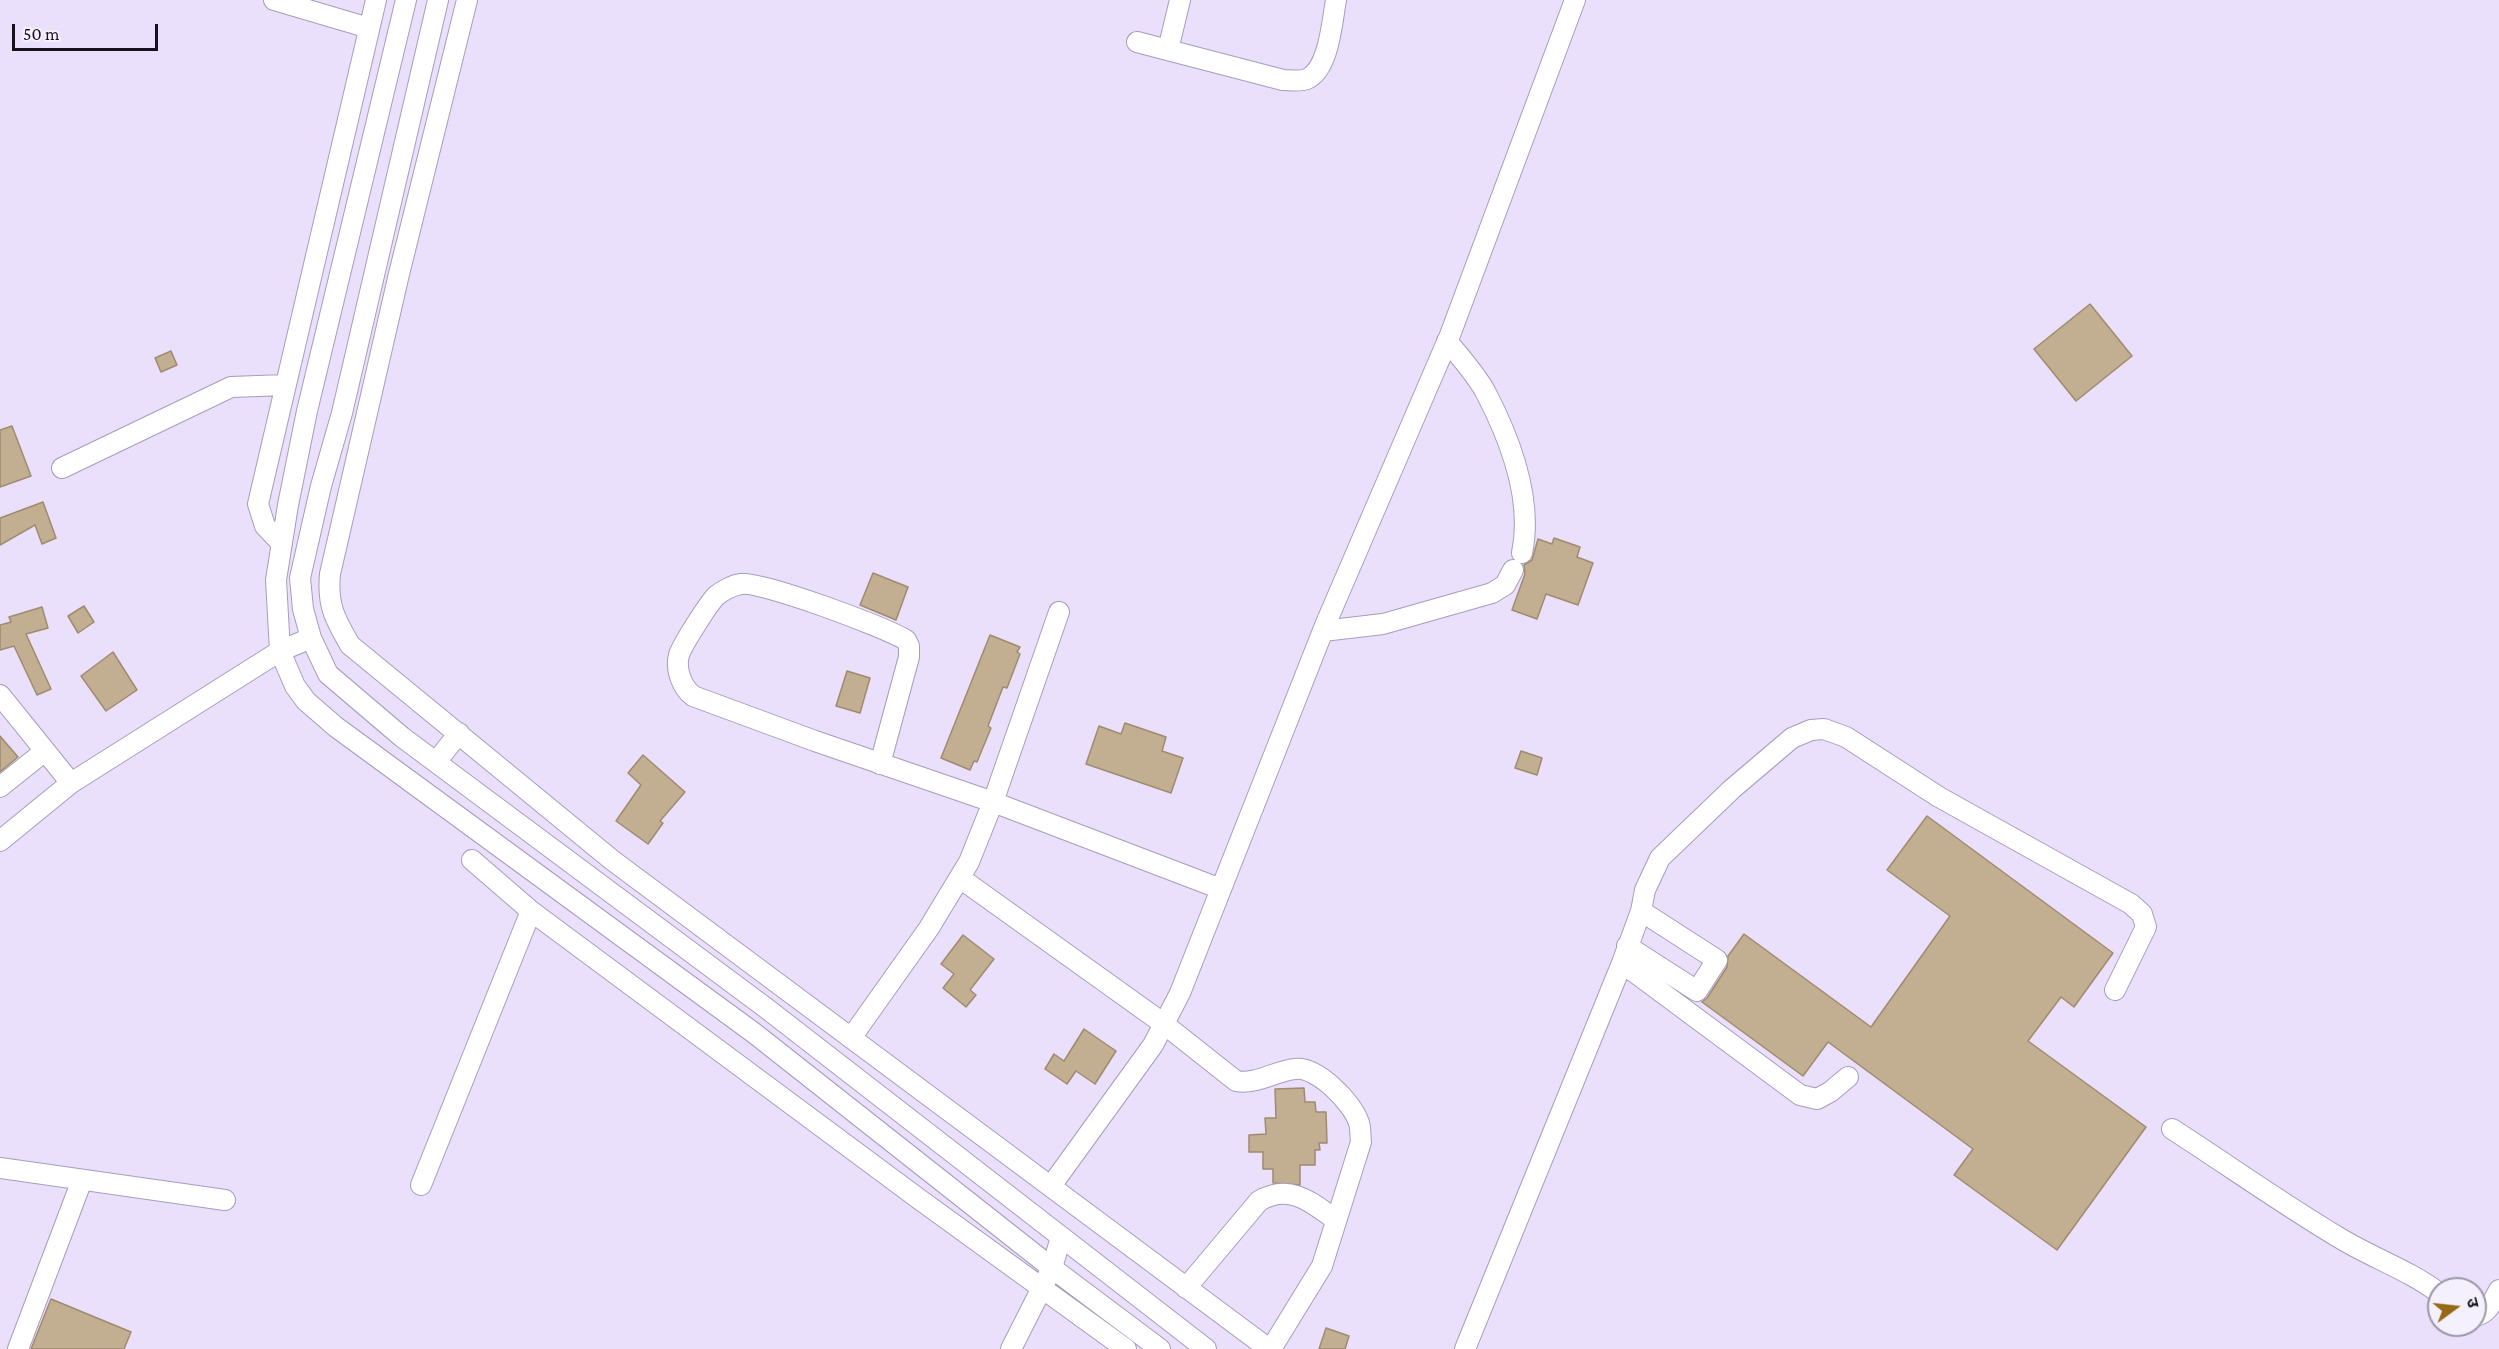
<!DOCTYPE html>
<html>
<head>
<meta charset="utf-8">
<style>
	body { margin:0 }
	#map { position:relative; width:2499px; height:1349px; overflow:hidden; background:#eae0fb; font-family:"Crimson Pro","Noto Sans Devanagari",serif }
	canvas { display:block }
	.north { position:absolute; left:2427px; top:1277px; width:60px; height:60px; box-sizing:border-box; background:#f5f0fe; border:2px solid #9c97a4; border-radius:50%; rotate:75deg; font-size:16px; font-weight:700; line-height:24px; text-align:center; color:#16111c }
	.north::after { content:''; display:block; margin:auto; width:21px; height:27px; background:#966917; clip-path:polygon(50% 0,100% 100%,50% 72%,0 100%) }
	.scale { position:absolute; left:12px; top:24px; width:146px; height:27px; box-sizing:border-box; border:3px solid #16111c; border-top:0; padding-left:8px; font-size:18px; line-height:21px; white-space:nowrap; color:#16111c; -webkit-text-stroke:4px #f5f0fe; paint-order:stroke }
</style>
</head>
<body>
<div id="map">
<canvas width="2499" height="1349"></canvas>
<div class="north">उ</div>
<div class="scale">50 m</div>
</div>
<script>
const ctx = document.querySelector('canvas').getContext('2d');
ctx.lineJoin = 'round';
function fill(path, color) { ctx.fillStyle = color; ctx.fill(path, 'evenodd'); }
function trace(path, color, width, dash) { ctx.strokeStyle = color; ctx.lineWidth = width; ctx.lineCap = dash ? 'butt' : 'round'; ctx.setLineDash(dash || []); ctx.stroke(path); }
const building = new Path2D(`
	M2090 304 2132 356 2076 401 2034 349Z
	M171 351 177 365 161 372 155 358Z
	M12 426 31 476 0 487V430Z
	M43 502 56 538 42 544 35 525 0 545V518Z
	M1554 538 1580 547 1577 557 1593 563 1578 605 1546 594 1537 619 1512 610 1525 574 1524 565 1532 560 1538 539 1552 544Z
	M873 573 908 587 896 620 860 605Z
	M84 606 94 622 78 633 68 616Z
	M42 607 48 628 26 634 51 689 37 695 14 646 0 650V625L11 622 9 617Z
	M990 635 1020 647 1017 652 1020 654 1007 688 1003 687 988 726 991 728 977 762 974 761 970 770 941 758Z
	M113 652 137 690 106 711 81 676Z
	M847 671 870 678 860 713 836 706Z
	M1125 723 1166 737 1162 751 1183 758 1171 793 1086 764 1099 726 1121 734Z
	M0 736 18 757 0 772Z
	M1521 751 1542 758 1537 775 1515 768Z
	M643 755 685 792 660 821 663 823 648 844 616 821 641 785 628 773Z
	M1927 816 2113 953 2074 1007 2061 997 2028 1041 2146 1127 2057 1250 1954 1175 1973 1149 1828 1042 1803 1076 1702 1002 1707 998 1727 967 1728 956 1744 934 1871 1027 1950 916 1887 870Z
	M963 935 994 959 970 990 976 995 966 1007 943 988 954 974 941 964Z
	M1084 1029 1116 1051 1095 1084 1076 1071 1067 1084 1045 1069 1054 1054 1064 1061Z
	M1304 1088 1305 1102H1315L1316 1112H1326L1327 1143H1319L1320 1150H1315V1165H1300V1185L1273 1183V1169H1263V1152H1249V1135L1266 1134 1265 1118H1276L1275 1089Z
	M51 1299 131 1332 124 1349H31Z
	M1326 1328 1349 1336 1345 1349H1319Z`);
fill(building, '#c2ae90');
trace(building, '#9f8b6f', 1.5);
const minor = new Path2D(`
	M274 0 369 28
	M406 0 307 411 288 505 276 580 280 651 295 686 306 701 336 727 754 1033 1052 1268 1160 1349
	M438 0 342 413 321 486 300 578 303 609 311 638 328 674 402 737 766 1008 1206 1349
	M467 0 399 274 330 574C327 605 335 619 350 645L612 860 1269 1349
	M1137 42 1283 80C1290 80 1300 82 1307 79 1329 69 1332 22 1336 0
	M1168 50 1180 0
	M1447 341C1460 357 1476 374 1486 393 1510 439 1533 500 1522 553
	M62 468 231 387 285 385
	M282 544 265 526 258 504 376 0
	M1323 631 1383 624 1492 593 1505 585 1513 570
	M0 695 71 783
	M436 762 459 733
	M880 764 909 657V646L906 640C884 627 762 581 741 584 733 585 722 591 716 596 709 603 682 645 679 655 675 670 682 687 693 696L815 741 993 802 1221 889
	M0 787 45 751
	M0 841 71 783 280 651 311 638
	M472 860 531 911 919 1199 1126 1349
	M960 878 1164 1024 1236 1081C1256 1085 1275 1071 1295 1069 1317 1066 1353 1103 1359 1123 1361 1129 1360 1136 1361 1142L1322 1266 1271 1349
	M1627 946 1697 991 1717 960 1641 911
	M1622 963 1800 1095 1817 1099 1830 1092 1848 1077
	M851 1038 929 928 969 862 993 802 1059 612
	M2172 1129C2228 1165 2281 1203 2338 1237 2372 1258 2407 1269 2439 1293
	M0 1168 225 1200
	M421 1185 531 911
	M1051 1186 1153 1045 1180 993 1326 623 1450 335 1575 0
	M1186 1288 1259 1201C1290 1183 1311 1202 1336 1220
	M2475 1316C2488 1314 2493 1301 2499 1290
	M18 1349 82 1180
	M1011 1349 1052 1268 1061 1237
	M1465 1349 1622 963 1641 911 1645 890 1660 858 1732 789 1792 738 1811 730 1824 729 1846 737 1939 797 2131 904 2142 914 2146 927 2115 990`);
trace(minor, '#a89cbb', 22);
trace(minor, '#fff', 20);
</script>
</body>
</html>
